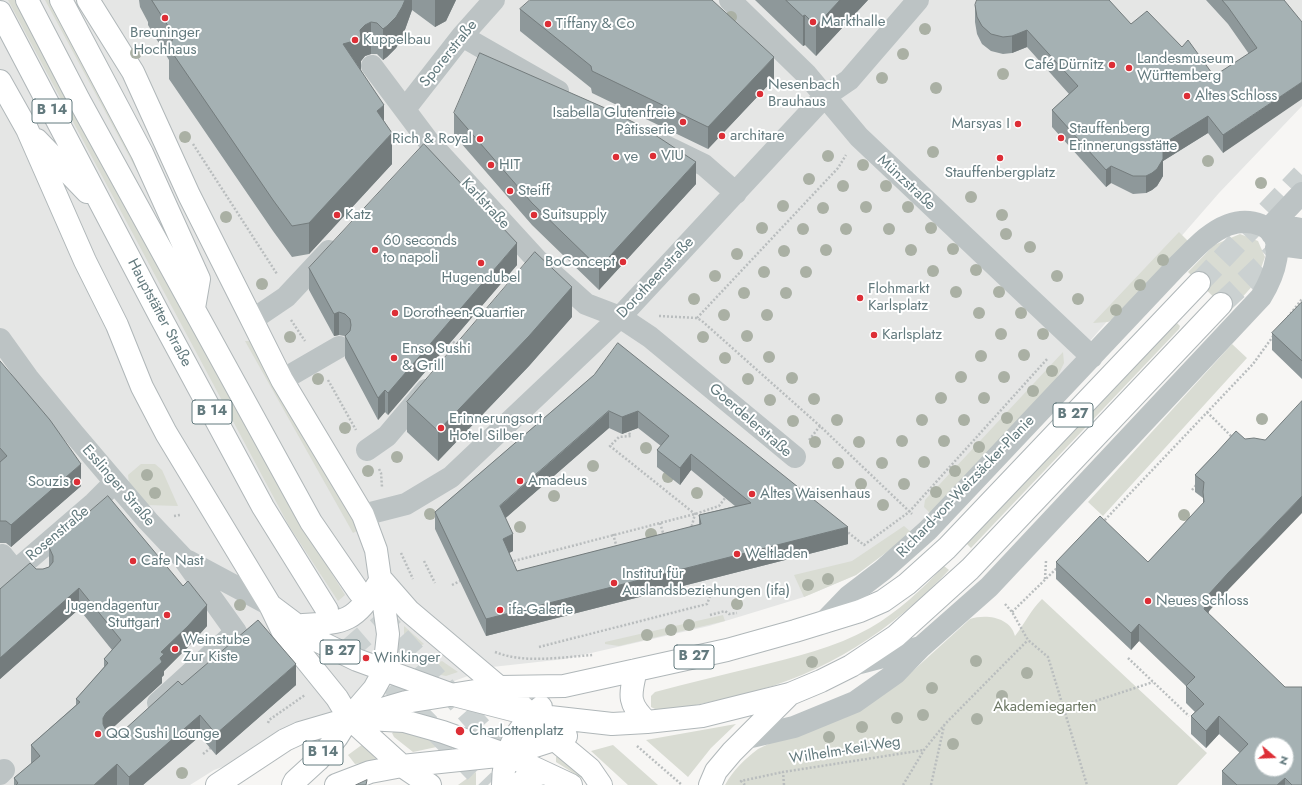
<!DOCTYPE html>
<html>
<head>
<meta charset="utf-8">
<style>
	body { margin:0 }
	#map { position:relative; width:1302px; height:785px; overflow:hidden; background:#f7f6f4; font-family:Jost,sans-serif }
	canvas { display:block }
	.north { position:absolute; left:1254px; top:737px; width:40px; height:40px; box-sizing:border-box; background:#fff; border:1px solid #c1cacb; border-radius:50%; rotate:109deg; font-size:11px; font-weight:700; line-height:16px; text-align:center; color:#637a7e }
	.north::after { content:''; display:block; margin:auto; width:14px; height:18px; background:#dd2e36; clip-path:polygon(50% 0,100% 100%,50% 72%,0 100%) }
</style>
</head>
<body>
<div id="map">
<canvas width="1302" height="785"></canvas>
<div class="north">N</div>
</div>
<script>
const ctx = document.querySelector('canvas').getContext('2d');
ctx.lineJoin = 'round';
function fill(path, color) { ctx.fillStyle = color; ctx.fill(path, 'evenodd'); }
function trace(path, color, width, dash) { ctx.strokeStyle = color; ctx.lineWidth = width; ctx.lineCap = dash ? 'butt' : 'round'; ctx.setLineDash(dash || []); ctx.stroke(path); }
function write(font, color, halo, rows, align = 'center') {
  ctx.font = font + ' Jost,sans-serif'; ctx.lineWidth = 4; ctx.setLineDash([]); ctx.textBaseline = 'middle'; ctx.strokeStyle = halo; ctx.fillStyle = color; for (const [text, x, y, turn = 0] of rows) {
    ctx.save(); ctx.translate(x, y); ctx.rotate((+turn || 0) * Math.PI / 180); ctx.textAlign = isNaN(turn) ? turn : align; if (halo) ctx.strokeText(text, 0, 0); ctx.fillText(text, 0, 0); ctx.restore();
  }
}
fill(new Path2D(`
	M0 0H1302V106L1219 193 1056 380 912 533 856 575 804 597 709 626 565 659 492 667 214 770 190 785H0Z`), '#e5e6e5');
fill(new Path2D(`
	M8 0H17L299 520 345 595 338 601 289 526Z
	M45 0H53L137 154 149 193Z
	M1179 232 1189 242 1119 316 1108 322 1093 323Z
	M1240 234 1258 241 1265 257 1256 282 1229 312 1188 272 1214 245Z
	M1177 323 1180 326 1179 329 971 548 966 543 1174 324Z
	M245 341H251L300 421 359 530 353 533Z
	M1232 344 1247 358 1103 516 1088 502Z
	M1063 352 1064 363 1056 380 930 513 924 507 925 500Z
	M141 464H155L162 470 178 506 146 505 130 492 128 475Z
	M904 526 912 533 856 575 804 597 794 575 852 561Z
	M944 566 949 570C894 629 824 675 744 694 717 701 689 706 661 712L651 707V696L655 692C688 683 722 675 755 667 795 657 834 648 870 628 898 612 922 589 944 566Z
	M1042 599 1207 753 1177 785H725C734 769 744 760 758 749L904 679 970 619C986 614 1010 617 1015 636 1025 623 1031 610 1042 599Z
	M723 615 725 621 619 646 605 644V642Z
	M404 626 424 644 404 653Z
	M442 661 458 672 446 676 417 670Z
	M736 724 711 748 688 777 646 740Z
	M395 730 446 743V745L413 752 394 737 392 733Z
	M363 744 378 761 355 764 348 755Z
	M613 745 658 785H628L591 751Z
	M564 756 586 781 556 762V757Z
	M476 772V785H458Z`), '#d9dcd3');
trace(new Path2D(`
	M1199 283 1302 175
	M1221 304 1286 243
	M327 610 411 706 488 785
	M378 613 509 759`), '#cbd1d1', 22, [22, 11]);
const major = new Path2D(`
	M27 0 79 100 311 522 359 592
	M61 0 142 153 199 279 194 308
	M88 0 133 72 189 195 252 320 282 380 363 515 376 550 388 634 384 671 374 689 349 718 337 737 318 760 295 781 293 785
	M0 12 161 318 263 507 327 610
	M0 81 27 129 85 261 117 325 142 387 166 433 270 605 282 630 337 698 349 718 402 766 430 785
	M37 140 87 192
	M381 579 409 611 532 715 554 739 590 769 601 785
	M270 605 318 641 357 660 450 694 532 715 612 724 647 722 702 716 790 694 821 681 851 666 896 636 970 569 1221 304
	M303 625C346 623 355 621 378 584
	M636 670C630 695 627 703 647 722
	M367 719 404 721 443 732 507 755 571 785
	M217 785 285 740 300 733 406 702 500 687 564 686 727 650 795 631 860 611 883 601 907 584 947 548 1199 283
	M336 785 370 772 402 766 507 755 566 736
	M503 785C503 751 516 729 541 707
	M518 785C526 777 534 775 545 773
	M710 785 716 771 732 752 789 695`);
trace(major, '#b0b7b9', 24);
trace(new Path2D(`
	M193 144 277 274
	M659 316 697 318 702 321 820 426 912 514
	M1288 317 1302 299
	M697 318 838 168 846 155
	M291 320 305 341
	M450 339 458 346
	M328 380 356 430
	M1207 412 1233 438
	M629 433 631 436 619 437 610 446 695 514 691 529
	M809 440 820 426
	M379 469 381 473 382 487
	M1192 490 1197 484
	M174 516 180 515
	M660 523 664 536
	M1102 523 1253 364 1274 335
	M845 530 864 545 909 512 1048 358
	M613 534 617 548
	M401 553 413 579
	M424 561 435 583
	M510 562 695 514 719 506 725 498
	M1045 579 1046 561
	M452 585 460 581
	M1005 604 1012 612 1028 640 1048 657 1087 785
	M1012 612 1059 566
	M710 615 725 611 729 614 737 613
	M539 647 707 604 713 589
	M495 652C525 664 562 657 593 655
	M1128 658 1189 716
	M1065 711 1153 682
	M268 723 269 720 305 695
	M637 746 682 785
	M203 754 212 747
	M745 785 741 781 783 772
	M784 785 783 772 924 750
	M903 785 924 750 945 724 1028 640
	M931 785 944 726`), '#b9bdbe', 2.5, [2, 2]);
trace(new Path2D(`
	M730 0 807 75 859 137 1092 357
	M462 36 558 91
	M372 66 429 142 537 260 586 304 620 317 650 337 795 457
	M405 109 462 36 494 0
	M665 146 704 165 736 193
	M1269 228 1302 193
	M1272 234 1295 228 1302 229
	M1276 247 1287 246 1302 248
	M252 320 286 297 329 251
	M0 339 28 378 74 434 148 521 183 558 236 632 158 703
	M282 380 339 347
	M367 450 387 436 426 390
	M363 515 406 504 451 477 620 317 824 97 849 80 918 0
	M2 555 15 571
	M188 561 270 605
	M0 584 94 503 115 482
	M856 664 921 647
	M747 738 794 727 855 702 896 673 921 647 989 587 1261 297C1272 279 1291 236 1261 225 1251 221 1239 221 1228 225 1207 233 1192 252 1176 267L928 530 883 570 849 596 823 623
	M0 774 4 770`), '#bcc3c4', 22);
trace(major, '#fff', 22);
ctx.fillStyle = '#aab0a4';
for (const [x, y] of [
	[731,17],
	[925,29],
	[136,53],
	[903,54],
	[1003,74],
	[882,78],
	[936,88],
	[185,137],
	[933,152],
	[828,156],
	[1208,161],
	[863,165],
	[809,179],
	[1261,183],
	[843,186],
	[886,186],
	[971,197],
	[783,206],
	[866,207],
	[908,207],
	[823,208],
	[1002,215],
	[226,217],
	[762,228],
	[931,228],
	[803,229],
	[846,229],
	[889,229],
	[1006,234],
	[1030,247],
	[953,249],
	[826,250],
	[911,250],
	[784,251],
	[737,254],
	[1163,260],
	[976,270],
	[933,271],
	[764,272],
	[806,272],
	[715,276],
	[1057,276],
	[262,284],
	[1140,285],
	[956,292],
	[999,292],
	[744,293],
	[786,293],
	[694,299],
	[1078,299],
	[1116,310],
	[979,313],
	[1021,313],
	[724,315],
	[767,315],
	[1001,334],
	[1043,334],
	[747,336],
	[290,337],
	[703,337],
	[1024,355],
	[981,356],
	[769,357],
	[725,358],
	[1052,371],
	[961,377],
	[1004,377],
	[792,378],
	[318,379],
	[748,379],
	[1033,391],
	[941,398],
	[984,398],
	[814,399],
	[770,400],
	[1007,418],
	[1262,419],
	[837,420],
	[922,420],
	[964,420],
	[793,421],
	[345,428],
	[902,441],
	[944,441],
	[815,442],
	[859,442],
	[979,447],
	[646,448],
	[397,457],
	[924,462],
	[838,463],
	[882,463],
	[593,466],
	[368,471],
	[955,471],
	[147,475],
	[668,477],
	[861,484],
	[904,484],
	[936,492],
	[155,493],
	[697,493],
	[554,496],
	[883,505],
	[430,514],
	[1184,515],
	[520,527],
	[651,534],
	[828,579],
	[808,585],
	[737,604],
	[240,605],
	[689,625],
	[671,630],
	[647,635],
	[976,661],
	[812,662],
	[1027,673],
	[932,688],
	[1002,696],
	[923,715],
	[897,718],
	[977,719],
	[862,727],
	[829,737],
	[953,744],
	[182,773]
]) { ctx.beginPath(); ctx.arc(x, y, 6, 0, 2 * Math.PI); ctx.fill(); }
fill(new Path2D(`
	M139 0H456L446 21 435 27 412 10 402 38 396 48 387 57 383 60 377 54H371L365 56 361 61V70L384 121 392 164 309 254 292 257 273 231 169 79V60L148 25V22L140 7Z
	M755 0H868L816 56 805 45 803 46Z
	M1206 0H1284L1223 153 1208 133 1163 161V176L1157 186 1152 190 1146 193 1133 194 1111 183 1106 187 1052 127V110L1069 94 1027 47 1012 53 1003 54 991 51 982 44 977 34 975 22V5L1131 24 1182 47 1214 76 1249 54 1228 24Z
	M520 9 774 79 708 149 592 93 591 88 520 31Z
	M454 113 696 184 599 290 532 225 454 135Z
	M517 265 388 415 385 412 378 420 345 358V336L339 335 334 336 309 290V268Z
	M1302 302V379L1272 350V333Z
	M572 317 529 366 438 461 407 432V402Z
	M0 361 81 486 11 547 6 543H0Z
	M594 375 848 544 486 636 435 529V512ZM609 428 622 434 638 428 661 446 657 450V467L680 485 691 470 735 506 699 515V525L517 571 509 553 513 551 505 518Z
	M1216 453 1228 590 1209 611 1208 614 1302 785H1222V771L1240 753 1219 734 1206 748 1191 734V716L1195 712 1186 703V686L1139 641 1131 650 1056 579V562H1148L1203 504V498L1195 492V475Z
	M49 547 207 626 188 647 164 671V675L162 677V683L108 732 111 734H117L123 731 182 685H296L216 755 200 736 143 785H14V778L31 764V745L76 705V699L104 667V659L112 650 79 609 0 679V589L36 569H43L49 567Z`), '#8e989a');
fill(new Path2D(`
	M405 0H412V10L402 38 396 48 387 57 383 60V29Z
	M435 0H456L446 21 435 27Z
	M840 0H868L816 56V26Z
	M805 15V45L803 46V16Z
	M371 22V54L365 56 361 61V70L343 44 360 30 365 25Z
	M1027 30V47L1012 53V36Z
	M774 57V79L708 149V127Z
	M1302 82V99L1223 153V135Z
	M384 105V136L377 111Z
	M1208 116V133L1163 161V176L1157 186 1152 190 1146 193V176L1163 144Z
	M392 133V164L309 254V223Z
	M696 162V184L599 290V268Z
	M1111 166V183L1106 187V170Z
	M517 243V265L388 415V393Z
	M572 287V317L529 366 438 461V431Z
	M339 312V335L334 336V314Z
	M385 390V412L378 420V398Z
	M609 411V428L500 523V506Z
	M638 411V428L622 434V417Z
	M691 454V470L680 485V468Z
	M81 464V486L11 547V525Z
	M1302 496V513L1228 590 1209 611 1204 627V609L1209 594 1228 573Z
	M848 527V544L486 636V619Z
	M513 534V551L503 556V539Z
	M79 588V609L0 679V658Z
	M207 605V626L188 647 164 671V675L162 677V683L106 734 103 724V718L106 713 160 658 161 652Z
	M1139 624V641L1131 650V633Z
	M296 664V685L216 755V734Z
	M200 715V736L143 785H129V777Z
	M1219 716V734L1206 748V731Z
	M117 764V785H94Z
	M1285 778V785H1277Z`), '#747c7d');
const building = new Path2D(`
	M152 0H405L402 7 396 17 387 26 383 29 377 23 371 22 365 25 360 30 361 39 343 44 384 105 377 111 392 133 309 223 292 226 273 200 169 48 174 36Z
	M530 0H712L774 57 708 127 592 71 591 66 520 9Z
	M786 0H840L816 26 805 15 803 16Z
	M977 0H1109L1131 24 1147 11 1182 47 1188 40 1214 76 1257 48 1228 7 1222 0H1284L1302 22V82L1223 135 1208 116 1163 144V159L1157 169 1152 173 1146 176H1133L1111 166 1106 170 1052 110 1078 86 1027 30 1012 36 1003 37 991 34 982 26 977 17 975 5Z
	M480 53 605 108 643 127 696 162 599 268 532 203 454 113Z
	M424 144 517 243 388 393 385 390 378 398 345 336 350 331 351 325 350 319 345 314 339 312 334 314 309 268Z
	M535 252 572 287 529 336 438 431 407 402Z
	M1302 302V361L1272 333Z
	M618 343 848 527 486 619 435 512 594 375ZM609 411 622 417 638 411 669 436 657 450 680 468 691 454 751 503 699 515 701 524 517 571 503 539 513 534 500 506Z
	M0 361 50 420 81 464 11 525 6 521H0V462L7 456 0 448Z
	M1302 401V496L1228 573 1209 594 1204 609 1285 687H1302V785H1292L1285 778 1277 785H1237L1222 771 1248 744 1219 716 1206 731 1191 716 1204 704 1186 686 1195 677 1139 624 1131 633 1056 562 1100 516 1148 562 1204 502 1203 492 1204 482 1195 475 1216 453 1236 431 1245 439 1254 438 1265 440ZM1262 745H1286V769H1262Z
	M108 496 183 586 188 581 207 605 188 626 161 652 164 654 160 658 162 662 106 713 103 718V724L106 731 111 734H117L123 731 178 681 182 685 258 620 296 664 216 734 200 715 129 777 117 764 94 785H16L18 783 14 778 40 756 31 745 80 702 76 699 108 663 104 659 121 640 79 588 0 658V589L30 563 36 569H43L49 567 53 562V556L49 547Z
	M367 780 366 785H356Z`);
fill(building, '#a5b1b3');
trace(building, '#747c7d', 1);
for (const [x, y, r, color] of [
	[165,18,4,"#dd2e36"],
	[813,22,4,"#dd2e36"],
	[548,24,4,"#dd2e36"],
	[355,40,4,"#dd2e36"],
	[1112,65,4,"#dd2e36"],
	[1129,68,4,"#dd2e36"],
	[760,94,4,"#dd2e36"],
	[1187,96,4,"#dd2e36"],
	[683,122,4,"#dd2e36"],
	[1018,124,4,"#dd2e36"],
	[722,136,4,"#dd2e36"],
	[1061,138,4,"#dd2e36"],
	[480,139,4,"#dd2e36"],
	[653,156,4,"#dd2e36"],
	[616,157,4,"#dd2e36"],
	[1000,158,4,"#dd2e36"],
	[491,165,4,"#dd2e36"],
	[510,191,4,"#dd2e36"],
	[337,215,4,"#dd2e36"],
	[534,215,4,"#dd2e36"],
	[375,250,4,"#dd2e36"],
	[623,262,4,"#dd2e36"],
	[481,263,4,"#dd2e36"],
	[860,298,4,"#dd2e36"],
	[395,313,4,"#dd2e36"],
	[874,335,4,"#dd2e36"],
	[394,358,4,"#dd2e36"],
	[441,428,4,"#dd2e36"],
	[520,481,4,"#dd2e36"],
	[77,482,4,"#dd2e36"],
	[752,494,4,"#dd2e36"],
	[737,554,4,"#dd2e36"],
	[133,561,4,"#dd2e36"],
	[614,583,4,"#dd2e36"],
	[1148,601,4,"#dd2e36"],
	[500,610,4,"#dd2e36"],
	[167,615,4,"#dd2e36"],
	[175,649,4,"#dd2e36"],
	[366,658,4,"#dd2e36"],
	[460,731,5,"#dd2e36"],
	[98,734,4,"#dd2e36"]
]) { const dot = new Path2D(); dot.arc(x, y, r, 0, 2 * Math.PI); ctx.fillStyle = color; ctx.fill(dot); trace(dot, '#fff', 1.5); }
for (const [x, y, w] of [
	[52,111,40],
	[212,412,40],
	[1073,415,40],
	[340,652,40],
	[694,657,40],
	[323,753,40]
]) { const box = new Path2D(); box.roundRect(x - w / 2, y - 12, w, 24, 3); ctx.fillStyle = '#fff'; ctx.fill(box); trace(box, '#637a7e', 1); }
write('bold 14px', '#637a7e', null, [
	["B 14",52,111],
	["B 14",212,412],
	["B 27",1073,415],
	["B 27",340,652],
	["B 27",694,657],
	["B 14",323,753]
]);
write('15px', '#637a7e', '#fff', [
	["Markthalle",821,22],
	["Tiffany & Co",556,24],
	["Breuninger",165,33,"center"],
	["Hochhaus",165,50,"center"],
	["Kuppelbau",363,40],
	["Landesmuseum",1137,59],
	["Württemberg",1137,76],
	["Café Dürnitz",1104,65,"right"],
	["Nesenbach",768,85],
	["Brauhaus",768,102],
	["Altes Schloss",1195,96],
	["Isabella Glutenfreie",675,113,"right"],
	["Pâtisserie",675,130,"right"],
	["Marsyas I",1010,124,"right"],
	["Stauffenberg",1069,129],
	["Erinnerungsstätte",1069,146],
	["architare",730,136],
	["Rich & Royal",472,139,"right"],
	["VIU",661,156],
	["ve",624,157],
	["HIT",499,165],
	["Stauffenbergplatz",1000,173,"center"],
	["Steiff",518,191],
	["Katz",345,215],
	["Suitsupply",542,215],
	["60 seconds",383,241],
	["to napoli",383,258],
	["BoConcept",615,262,"right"],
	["Hugendubel",481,278,"center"],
	["Flohmarkt",868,289],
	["Karlsplatz",868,306],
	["Dorotheen-Quartier",403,313],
	["Karlsplatz",882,335],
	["Enso Sushi",402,349],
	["& Grill",402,366],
	["Erinnerungsort",449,419],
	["Hotel Silber",449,436],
	["Amadeus",528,481],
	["Souzis",69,482,"right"],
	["Altes Waisenhaus",760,494],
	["Weltladen",745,554],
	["Cafe Nast",141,561],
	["Institut für",622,574],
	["Auslandsbeziehungen (ifa)",622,591],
	["Neues Schloss",1156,601],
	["Jugendagentur",159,606,"right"],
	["Stuttgart",159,623,"right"],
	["ifa-Galerie",508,610],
	["Weinstube",183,640],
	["Zur Kiste",183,657],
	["Winkinger",374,658],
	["Charlottenplatz",469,731],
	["QQ Sushi Lounge",106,734]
], 'left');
write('15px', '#637a7e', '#fff', [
	["Sporerstraße",449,54,-51],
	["Münzstraße",906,183,43],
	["Karlstraße",485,204,47],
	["Dorotheenstraße",656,278,-47],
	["Hauptstätter Straße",159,313,62],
	["Goerdelerstraße",750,421,41],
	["Esslinger Straße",118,486,49],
	["Richard-von-Weizsäcker-Planie",966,487,-46],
	["Rosenstraße",58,534,-40],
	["Wilhelm-Keil-Weg",845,751,-9]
]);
write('15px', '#6b7662', '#fff', [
	["Akademiegarten",1045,707]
]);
</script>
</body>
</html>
